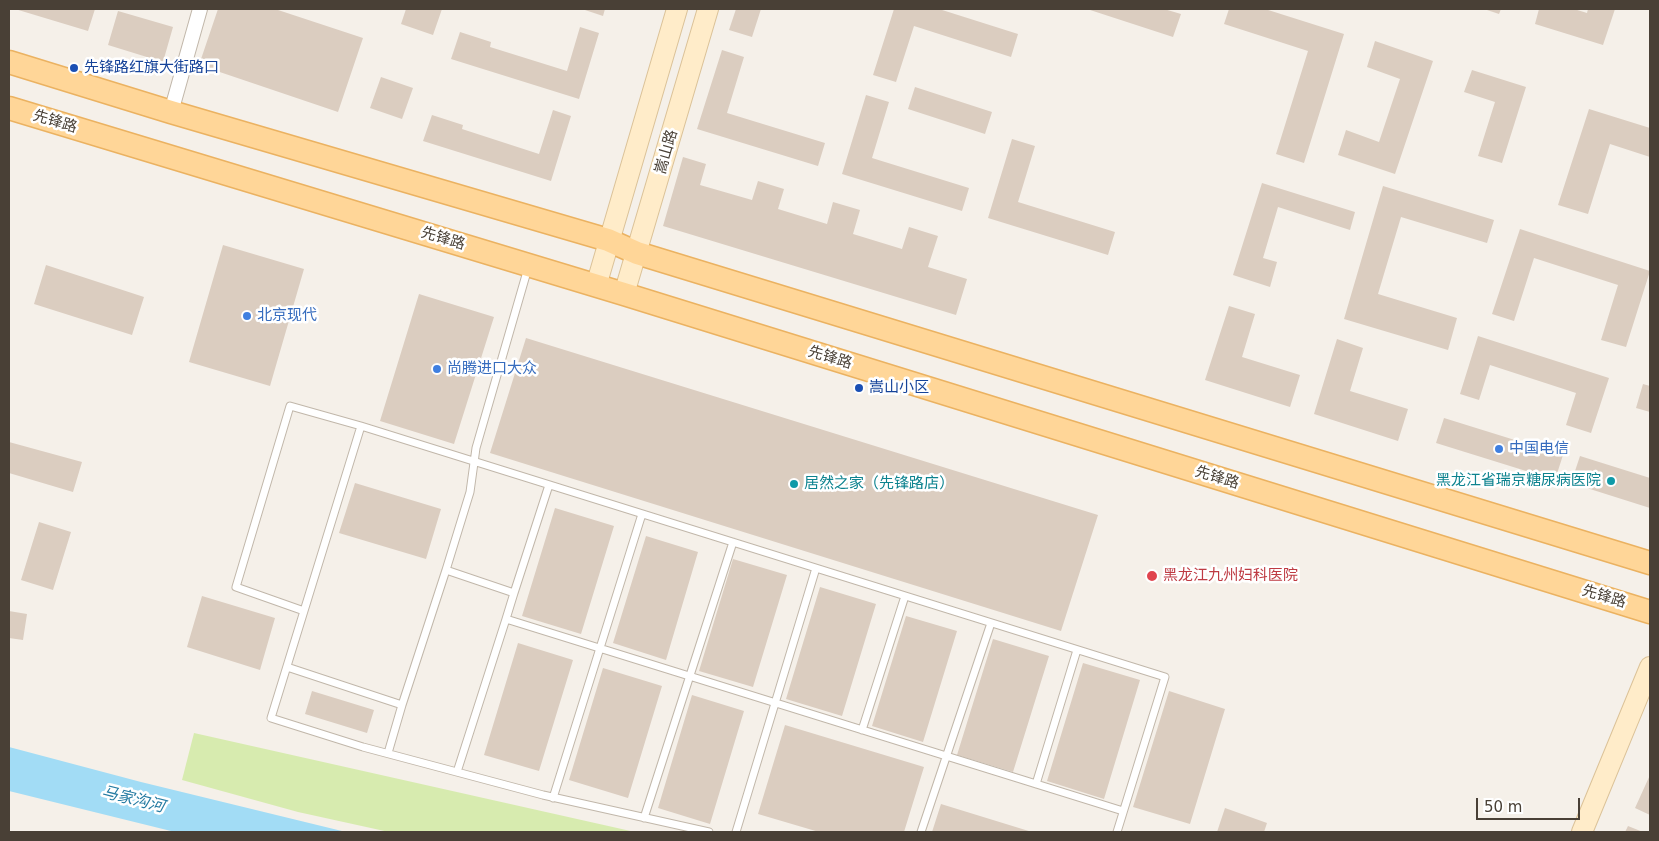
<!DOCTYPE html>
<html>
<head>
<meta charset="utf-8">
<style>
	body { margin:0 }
	#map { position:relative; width:1659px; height:841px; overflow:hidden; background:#f5f0e9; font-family:"DejaVu Sans",sans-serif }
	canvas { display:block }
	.frame { position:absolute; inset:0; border:10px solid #494036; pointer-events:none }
	.scale { position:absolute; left:1476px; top:798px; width:104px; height:22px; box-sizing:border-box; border:2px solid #494036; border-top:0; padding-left:6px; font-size:15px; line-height:18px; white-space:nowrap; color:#494036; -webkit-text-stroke:4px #fff; paint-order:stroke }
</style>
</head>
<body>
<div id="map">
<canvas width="1659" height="841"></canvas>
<div class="frame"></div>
<div class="scale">50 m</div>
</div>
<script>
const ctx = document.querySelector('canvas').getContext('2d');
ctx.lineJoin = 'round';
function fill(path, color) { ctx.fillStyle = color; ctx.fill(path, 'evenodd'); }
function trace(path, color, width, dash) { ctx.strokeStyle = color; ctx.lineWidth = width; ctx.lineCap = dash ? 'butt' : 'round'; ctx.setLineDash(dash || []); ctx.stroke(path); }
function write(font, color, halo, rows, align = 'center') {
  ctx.font = font + ' "DejaVu Sans","Noto Sans SC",sans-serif'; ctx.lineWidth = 5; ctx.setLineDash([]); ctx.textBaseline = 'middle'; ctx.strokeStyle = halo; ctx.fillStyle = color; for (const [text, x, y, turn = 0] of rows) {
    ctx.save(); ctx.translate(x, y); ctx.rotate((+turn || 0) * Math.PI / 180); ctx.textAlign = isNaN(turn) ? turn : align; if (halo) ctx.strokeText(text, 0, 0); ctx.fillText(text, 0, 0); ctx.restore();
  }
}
fill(new Path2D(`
	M194 733 635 832H389L298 812 182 780Z`), '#d7ebaf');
fill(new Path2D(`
	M9 747 141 782 346 832H175L9 791Z`), '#a2dcf5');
fill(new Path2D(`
	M15 9H95L88 31Z
	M218 9H275L363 38 338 112 199 65Z
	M406 9H442L433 35 401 24Z
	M582 9H605L603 16Z
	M736 9H761L752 37 729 30Z
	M894 9H939L1018 34 1011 57 914 26 896 82 873 75Z
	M1087 9H1164L1181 14 1173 37Z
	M1229 9H1265L1344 34 1304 163 1276 154 1308 51 1224 24Z
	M1484 9H1501L1499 14Z
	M1539 9H1574L1587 13 1588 9H1615L1603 45 1535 24Z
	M118 11 173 27 163 62 108 45Z
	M580 27 599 33 579 99 451 59 460 32 491 42 490 47 567 71Z
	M1375 41 1433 61 1395 174 1338 155 1346 130 1379 142 1400 79 1367 67Z
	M722 50 744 57 727 113 825 143 818 166 697 129Z
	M1472 70 1526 87 1502 163 1478 156 1495 102 1464 92Z
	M381 77 413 88 402 119 370 108Z
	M915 87 992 112 985 134 908 109Z
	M866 95 889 102 872 158 969 188 962 211 842 174Z
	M1589 109 1650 128V157L1610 144 1588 214 1558 205Z
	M553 110 571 116 551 181 423 141 432 115 463 125 462 129 539 154Z
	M1012 139 1035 146 1018 202 1115 232 1108 255 988 218Z
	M683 157 706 164 700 185 752 200 758 181 784 189 778 209 827 224 833 202 860 210 853 234 902 249 909 227 938 236 928 267 967 279 956 315 663 226Z
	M1262 183 1355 212 1350 230 1278 207 1263 258 1277 262 1270 287 1233 275Z
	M1383 186 1494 220 1487 243 1401 217 1378 294 1457 318 1448 350 1344 319Z
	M1520 229 1650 271 1626 347 1601 340 1618 285 1534 258 1514 321 1492 314Z
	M223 245 304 269 270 386 189 362Z
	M46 265 144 297 132 335 34 304Z
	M419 294 494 317 454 444 380 421Z
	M1229 306 1255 314 1242 357 1300 375 1290 407 1205 380Z
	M1478 336 1609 378 1591 433 1566 425 1576 393 1490 365 1479 400 1460 394Z
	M526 338 1098 515 1061 631 490 453Z
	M1337 339 1363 348 1350 391 1408 409 1398 441 1314 414Z
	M1643 384 1650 386V412L1636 408Z
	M1444 418 1563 455 1555 480 1436 443Z
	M9 442 82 462 73 492 9 473Z
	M1580 456 1650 478V508L1571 483Z
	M355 483 441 509 426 559 339 533Z
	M555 508 614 526 581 634 522 616Z
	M39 522 71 532 53 590 21 580Z
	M646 536 698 552 666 660 613 643Z
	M733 559 787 575 753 687 699 671Z
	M820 587 876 604 842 716 786 699Z
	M202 596 275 618 260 670 187 647Z
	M9 611 27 614 23 640 9 638Z
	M906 616 957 631 923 742 872 726Z
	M993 639 1049 656 1013 772 957 755Z
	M518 643 573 660 539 771 484 755Z
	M1083 663 1140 680 1104 799 1047 781Z
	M603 668 662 686 628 798 569 780Z
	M312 691 374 710 367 733 305 714Z
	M1169 691 1225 709 1190 824 1133 807Z
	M692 695 744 711 710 824 658 808Z
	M785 725 924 767 904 832H819L758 814Z
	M1650 775V815L1635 808Z
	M941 804 1032 832H932Z
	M1225 808 1267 823 1264 832H1217Z
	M1628 826 1643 832H1625Z`), '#dbcdc0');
const lane = new Path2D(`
	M528 268 476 448 470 492 446 570 514 593 506 619 1123 811
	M361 426 271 718 363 747 543 795 709 832
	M514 593 549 485
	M304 611 236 587 290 406 361 426 1165 677 1117 832
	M287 667 402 705 446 570
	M862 730 905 596
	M388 753 402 705
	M457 772 506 619
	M1036 784 1077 650
	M553 798 642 514
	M644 818 733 542
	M736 832 816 568
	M921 832 991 623`);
const street = new Path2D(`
	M171 112 200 9`);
const secondary = new Path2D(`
	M596 286 677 9
	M624 294 708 9
	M1582 832 1650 667`);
const primary = new Path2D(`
	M9 62 171 112 608 240 637 253 1650 563
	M9 108 624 294 1650 612`);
trace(lane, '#c1b7aa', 9);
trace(street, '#c1b7aa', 16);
trace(secondary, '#dbc298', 22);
trace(primary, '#ebb261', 25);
trace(lane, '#fff', 7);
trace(street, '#fff', 14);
trace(secondary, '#ffecc9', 20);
trace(primary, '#ffd698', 22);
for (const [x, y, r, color] of [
	[74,68,5,"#1a4fb4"],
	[247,316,5,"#3f7fe0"],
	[437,369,5,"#3f7fe0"],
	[859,388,5,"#1a4fb4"],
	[1499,449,5,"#3f7fe0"],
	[1611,481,5,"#0f9aa8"],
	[794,484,5,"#0f9aa8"],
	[1152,576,6,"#e0444e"]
]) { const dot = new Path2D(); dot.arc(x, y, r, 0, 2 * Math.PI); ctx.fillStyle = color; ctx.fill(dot); trace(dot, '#fff', 2); }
write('15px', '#164399', '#fff', [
	["先锋路红旗大街路口",84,68],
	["嵩山小区",869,388]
], 'left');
write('15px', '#494036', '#fff', [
	["先锋路",55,122,17],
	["嵩山路",667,152,-74],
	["先锋路",443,239,17],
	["先锋路",830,358,17],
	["先锋路",1217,478,17],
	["先锋路",1604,597,17]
]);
write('15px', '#366cbe', '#fff', [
	["北京现代",257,316],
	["尚腾进口大众",447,369],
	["中国电信",1509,449]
], 'left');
write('15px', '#0d838f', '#fff', [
	["黑龙江省瑞京糖尿病医院",1601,481],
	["居然之家（先锋路店）",804,484,"left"]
], 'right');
write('15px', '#be3a42', '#fff', [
	["黑龙江九州妇科医院",1163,576]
], 'left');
write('italic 16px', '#257ba2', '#fff', [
	["马家沟河",133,800,14]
]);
</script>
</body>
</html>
